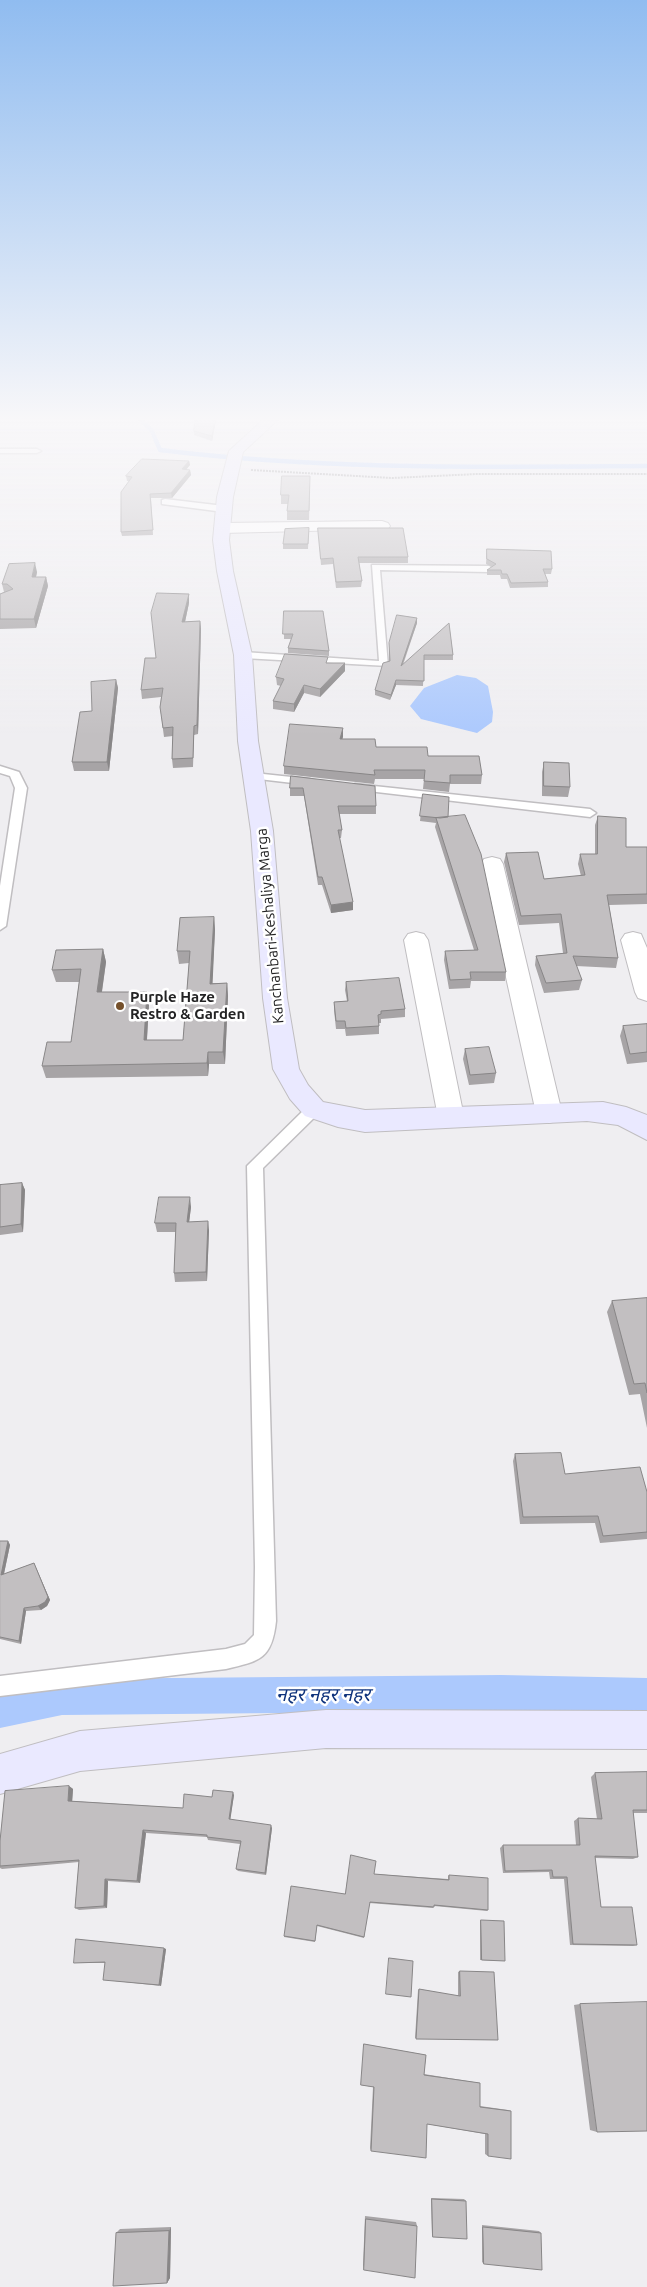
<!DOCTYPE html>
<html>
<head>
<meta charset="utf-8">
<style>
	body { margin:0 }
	canvas { display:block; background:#efeef1 }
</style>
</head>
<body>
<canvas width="647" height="2287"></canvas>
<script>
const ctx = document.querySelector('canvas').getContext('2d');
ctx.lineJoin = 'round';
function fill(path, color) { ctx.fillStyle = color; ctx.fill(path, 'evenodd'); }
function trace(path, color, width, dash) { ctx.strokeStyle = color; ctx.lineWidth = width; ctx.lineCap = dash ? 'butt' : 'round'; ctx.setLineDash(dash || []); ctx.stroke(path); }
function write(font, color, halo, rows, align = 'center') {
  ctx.font = font + ' Ubuntu,"Noto Sans Devanagari",sans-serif'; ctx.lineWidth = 5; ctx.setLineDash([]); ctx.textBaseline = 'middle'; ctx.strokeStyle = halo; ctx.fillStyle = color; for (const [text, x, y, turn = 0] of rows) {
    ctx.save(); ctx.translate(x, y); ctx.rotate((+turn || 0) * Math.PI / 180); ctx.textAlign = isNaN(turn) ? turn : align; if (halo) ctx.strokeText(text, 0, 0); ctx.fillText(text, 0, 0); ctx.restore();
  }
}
fill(new Path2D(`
	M457 675 476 678 488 686 493 712 492 722 477 733 421 719 410 706 424 688Z`), '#acc9fd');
trace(new Path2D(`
	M137 416 152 431 160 450C322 470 484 467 647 466`), '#acc9fd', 4.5);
fill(new Path2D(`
	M501 1675 647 1678V1714L501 1711 62 1715 0 1728V1692L62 1679Z`), '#acc9fd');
const lane = new Path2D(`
	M0 449H37L41 451 37 453H0Z
	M165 499 224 506 228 509 224 512 162 504V500Z
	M372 565 489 566 494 569 489 572 380 570 388 666 243 658 238 655 243 652 379 661Z
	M0 766 19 772 27 788 6 926 0 930V886L15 788 10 776 0 773Z
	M254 773 310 779 316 782 310 785 250 778 248 776Z
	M355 784 590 809 596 813 590 817 351 789 349 787Z
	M314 1103 319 1105 321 1109 319 1113 263 1168 276 1621C272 1659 260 1661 226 1669L0 1696V1676L226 1649 245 1644 254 1635 255 1567 247 1166 309 1105Z`);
const street = new Path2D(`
	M382 521 388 523 390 526 388 529 222 533 214 528 222 523Z
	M492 857 500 859 503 864 562 1113 559 1120 549 1123 539 1120 536 1113 481 864 484 859Z
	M416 932 424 934 428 940 464 1117 461 1124 451 1127 441 1124 438 1117 404 940 408 934Z
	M633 932 641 934 647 948V1001L638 998 635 992 621 940 625 934Z`);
const secondary = new Path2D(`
	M267 416H282L243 452 233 497 229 540 233 571 252 655 258 741 273 831 287 998 299 1069 308 1085 323 1102 365 1110 603 1102 626 1107 647 1115V1140L618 1125 587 1121 365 1132 338 1127 305 1116 290 1099 273 1069 263 998 251 831 238 741 234 655 217 571 213 540 217 497 229 451Z
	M326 1710 647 1711V1749L326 1748 80 1771 0 1794V1754L80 1731Z`);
trace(lane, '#c0bec1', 3);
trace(street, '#c0bec1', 2);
trace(secondary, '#c0bec1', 2);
trace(new Path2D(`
	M251 470 392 478 477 474H647`), '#8b8b8d', 2, [2, 1]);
fill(lane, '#fff');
fill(street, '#fff');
fill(secondary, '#eae9ff');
fill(new Path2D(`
	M196 416H217L212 441 194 435V431Z
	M189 461 190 465 186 470H190L191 475 172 498H151L153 535 122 536 121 532 129 481H127L126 476Z
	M310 485 309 520H287V511L288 504H281V495Z
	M309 528 308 549H283V544Z
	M318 528 408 557V563H359L362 581 361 587 336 588 333 564 321 565Z
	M487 549 552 569 551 574H545L548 582V587L510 588 507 579H501L500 575H487V570L492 567 486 564Z
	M37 572 36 577H46L48 586 36 628 0 629V594L4 592 2 584Z
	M189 603 185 622 200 621 201 629 198 734 194 735 193 767 173 768 172 759 173 736 164 737 160 707 161 697 142 699 141 690 156 658Z
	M284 611 329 651V656L288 653V648L291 639H284Z
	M417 618V623L403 665 449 623 453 655V660H424L423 686 396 685 390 700 375 695V690L389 661V643Z
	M328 663H345V671L320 697 304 693 294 712 273 709V701L281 686 277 685 276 677Z
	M116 680 118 688 109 771H74L72 762Z
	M343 728 342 739 376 747 428 756 482 775 481 784H450L449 792 423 789 424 779H375L374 784 284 774V766Z
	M544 762 570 787 568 797 542 796V772Z
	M291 776 376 806V814H339L342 830 341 838H339L353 902V910L331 913 322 885H318L304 796H290V788Z
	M423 794 448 817 506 972 505 981H471L470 988 449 989 444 960 445 951 474 950 435 827 436 823 420 821Z
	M598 816 626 847H647V904L609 905 618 958 616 968 576 966 582 980 579 990 544 993 535 965 536 956 563 953 559 923 519 925 504 862 506 853 544 879 581 876 578 864 580 854H595V825Z
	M214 917 215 930 212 983H227L228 996 225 1064H209L208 1076 46 1078 42 1066 71 1042 79 982H56L52 970 103 949 106 962 102 992H147L149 1004 147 1040H183L189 963 179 964 177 951Z
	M346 982 405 1009V1017L381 1019V1023H379V1034L346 1036 345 1029H336L334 1010V1002L347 1001 345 990Z
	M647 1024V1062L627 1064 620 1036 623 1026Z
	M465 1049 496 1073 494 1083 469 1085 463 1059Z
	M22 1183 25 1190 23 1232 0 1235V1185Z
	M191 1207 189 1222 209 1230 207 1281 175 1282 174 1273 176 1232H157L155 1223Z
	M647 1298V1428L640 1394 629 1395 607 1312 612 1301Z
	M515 1454 565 1474 647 1492V1539L600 1543 595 1523 520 1524 513 1461Z
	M0 1541H8L10 1545 4 1574 34 1563 50 1600 47 1606 41 1610 26 1611 21 1644 0 1639Z
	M647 1772V1813H633L638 1857 633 1859 595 1858 601 1907 637 1945 633 1946 570 1945 564 1879H550L549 1872 503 1873 500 1848 503 1845H576L574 1821 578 1818 597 1819 591 1777 595 1773Z
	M69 1786 73 1789 72 1801 183 1808 212 1797 234 1795 230 1819 272 1828 266 1875 238 1871 236 1869 240 1844 208 1840 207 1837 146 1833 140 1883 108 1881 107 1908 79 1910 75 1908 79 1862 2 1869 0 1868V1841Z
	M374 1874 448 1879V1876L449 1875 488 1910 487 1911 434 1906 433 1908 369 1903 364 1938 317 1926 315 1942 284 1937V1936Z
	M481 1920 505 1961 480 1960V1921Z
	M166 1949 161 1986 106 1980 105 1963H74Z
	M460 1971 498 2040 415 2038 418 1990 419 1989 458 1996V1972Z
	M580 2004 597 2132 590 2130 574 2005Z
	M364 2044 426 2055 424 2074 480 2083V2106L508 2110 511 2111 488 2156 485 2154V2134L427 2124 371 2151 370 2148 373 2087 361 2085V2084Z
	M431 2198 464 2199 466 2201 433 2237 432 2235Z
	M365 2216 416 2222 417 2226 364 2270 363 2265Z
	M482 2225 539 2231 541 2233 484 2264 482 2262Z
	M171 2227 170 2278 167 2283 116 2233 120 2229Z`), '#a7a4a6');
fill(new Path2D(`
	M216 416H217L212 441V436Z
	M189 461 190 465 182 474V469Z
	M190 470 191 475 172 498 171 493Z
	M35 563 37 572 34 586 32 577Z
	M46 577 48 586 36 628 34 619Z
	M189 594V603L183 631 182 622Z
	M417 618V623L400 671 401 666Z
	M200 621 201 629 198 734 197 725Z
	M345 663V671L320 697V689Z
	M116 680 118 688 109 771 107 762Z
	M396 680V685L390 700 391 695Z
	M304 685V693L294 712V704Z
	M343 728V737L340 748V739Z
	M353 902V910L331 913V905Z
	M214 917 215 930 212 996 210 984Z
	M103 949 106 962 100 1004 97 992Z
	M227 983 228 996 225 1064 223 1052Z
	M147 992 149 1004 146 1053 144 1040Z
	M208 1052 209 1064 208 1076 207 1063Z
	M22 1183 25 1190 23 1232 21 1224Z
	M190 1197 191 1207 188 1231 187 1222Z
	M208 1221 209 1230 207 1281 206 1272Z
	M8 1541 10 1545 3 1578 1 1575Z
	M34 1563 50 1600 47 1606 41 1610 38 1606Z
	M24 1608 26 1611 21 1644 19 1641Z
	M69 1786 73 1789 72 1804 68 1801Z
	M233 1792 234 1795 230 1822 229 1819Z
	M271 1825 272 1828 266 1875 265 1873Z
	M143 1830 146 1833 140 1883 137 1881Z
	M105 1879 108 1881 107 1908 104 1906Z
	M164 1948 166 1949 161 1986 159 1985Z
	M171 2227 170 2278 167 2283 169 2231Z`), '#888687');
const building = new Path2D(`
	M196 416H216L212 436 194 431Z
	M142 459 189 461 182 469 190 470 171 493 150 494 153 530 121 532V492L132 477 126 476Z
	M282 476H310L309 511H287L289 495H281Z
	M309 528 308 544H283L285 529Z
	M318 528H403L408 557H358L362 581 336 582 333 558 321 559Z
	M487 549 551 551 552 569H543L548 582 511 583 507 574H502L501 570H487L496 564 487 559Z
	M35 563 32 577H46L34 619H0V594L13 589 7 584H2L9 564Z
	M157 593 189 594 182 622 200 621 197 725 194 726 193 758 172 759 173 727 163 728 160 707 163 688 141 690 145 658H156L151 613Z
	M284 611H323L329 651 288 648 293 634H283Z
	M397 615 417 618 401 666 449 623 453 655H424V681L396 680 391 695 375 690 383 663 390 661 389 643Z
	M285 654 328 657 326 663H345L320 689 304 685 294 704 273 701 284 679 276 677Z
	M116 680 107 762H72L80 712 92 711 91 682Z
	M290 724 343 728 340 739H375L376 747H427L428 756H479L482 775H450V783L424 781 425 770H374L375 775 284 766Z
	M544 762 569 763 570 787 544 786Z
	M291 776 375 786 376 806H338L342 830H338L353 902 331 905 322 877H318L303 788H290Z
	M423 794 449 797 448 817 440 818 420 816Z
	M465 815 481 854 506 972H470L471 979 450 980 445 951 478 950 436 818Z
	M598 816 626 818V847H647V894L607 895 618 958 573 956 582 980 546 983 536 956 567 953 561 914 521 916 506 853 538 852 544 879 585 875 580 854H597Z
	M214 917 210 984 227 983 223 1052H208L207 1063 42 1066 47 1042H71L81 969 52 970 56 950 103 949 97 992H147L144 1040H183L190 951H177L180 918Z
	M399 978 405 1009 381 1011V1014L378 1015 379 1026 346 1028 345 1021H336L334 1002 348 1001 346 982Z
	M647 1024V1052L630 1054 623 1026Z
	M489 1047 496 1073 470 1075 465 1049Z
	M22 1183 21 1224 0 1227V1185Z
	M159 1197H190L187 1222 208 1221 206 1272 174 1273 176 1223H155Z
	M647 1298V1393L645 1383 634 1384 612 1301Z
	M561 1453 565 1474 640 1467 647 1492V1532L603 1536 598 1516 523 1517 515 1454Z
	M0 1541H8L1 1575 34 1563 48 1597 45 1602 38 1606 24 1608 19 1641 0 1637Z
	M647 1772V1810H633L638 1857 595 1856 601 1907H632L637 1945 573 1944 567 1877H553L552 1870 505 1871 503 1845H580L578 1818 602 1819 595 1773Z
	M69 1786 68 1801 183 1808 184 1794 212 1797 213 1790 233 1792 229 1819 271 1825 265 1873 236 1869 241 1841 207 1837V1835L143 1830 137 1881 105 1879 104 1906 75 1908 79 1860 0 1866V1841L5 1791Z
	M351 1855 376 1861 374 1874 449 1880V1875L488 1878V1910L434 1905V1907L370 1902 364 1937 317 1925 315 1941 284 1936 291 1886 345 1894Z
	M481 1920 504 1921 505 1961 482 1960Z
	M76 1939 164 1948 159 1985 103 1980 105 1962 74 1963Z
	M389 1958 413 1961 411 1997 386 1994Z
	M460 1971 494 1972 498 2040 416 2039 419 1989 460 1996Z
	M647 2002V2131L597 2132 580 2004Z
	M364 2044 426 2055 424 2075 480 2083V2107L511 2111V2159L488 2156V2134L427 2124 426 2158 371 2151 374 2087 361 2085Z
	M432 2199 466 2201 467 2239 433 2237Z
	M366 2219 417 2226 415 2278 364 2270Z
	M483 2227 541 2233 542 2270 484 2264Z
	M169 2231 167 2283 113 2286 116 2233Z`);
fill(building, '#c2bfc1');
trace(building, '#888687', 1);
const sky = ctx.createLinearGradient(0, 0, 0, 736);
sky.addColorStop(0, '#90bcf0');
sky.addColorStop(0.57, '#f8f7f9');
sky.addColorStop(1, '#f8f7f900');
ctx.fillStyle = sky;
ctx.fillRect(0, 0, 647, 736);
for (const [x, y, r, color] of [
	[120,1006,5,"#75502b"]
]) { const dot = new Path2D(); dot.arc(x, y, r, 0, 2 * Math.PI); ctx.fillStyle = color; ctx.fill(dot); trace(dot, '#fff', 2); }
write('15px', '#232324', '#fff', [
	["Kanchanbari-Keshaliya Marga",270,926,-95]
]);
write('bold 15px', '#232324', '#fff', [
	["Purple Haze",130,997],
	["Restro & Garden",130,1014]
], 'left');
write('italic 19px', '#0f337c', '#fff', [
	["नहर नहर नहर",323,1695]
]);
</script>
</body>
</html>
